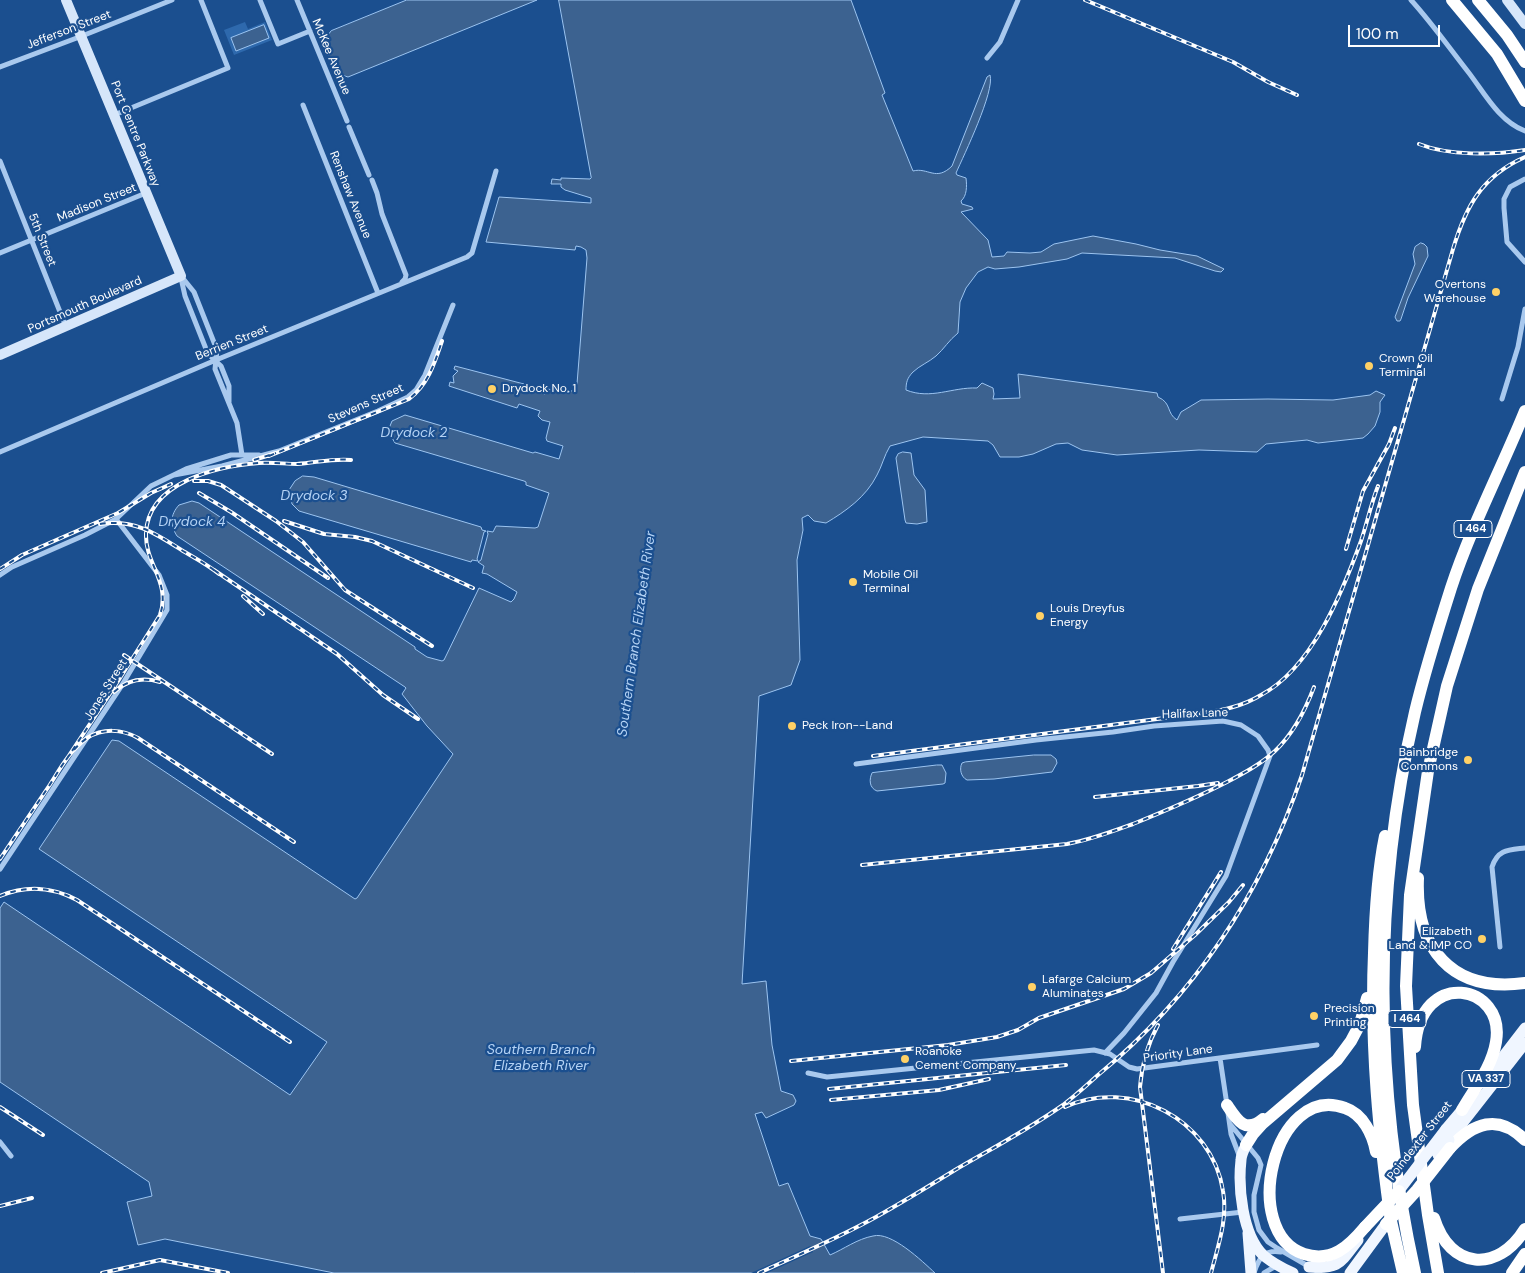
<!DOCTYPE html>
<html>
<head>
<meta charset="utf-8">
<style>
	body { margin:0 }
	#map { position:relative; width:1525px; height:1273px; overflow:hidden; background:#1b4f8f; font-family:"DM Sans",sans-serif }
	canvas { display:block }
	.scale { position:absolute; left:1348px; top:25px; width:92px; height:22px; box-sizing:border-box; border:2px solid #fff; border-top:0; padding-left:6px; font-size:15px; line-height:18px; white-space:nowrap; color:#fff; -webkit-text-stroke:4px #1b4f8f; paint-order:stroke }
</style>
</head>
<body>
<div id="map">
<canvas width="1525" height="1273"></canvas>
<div class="scale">100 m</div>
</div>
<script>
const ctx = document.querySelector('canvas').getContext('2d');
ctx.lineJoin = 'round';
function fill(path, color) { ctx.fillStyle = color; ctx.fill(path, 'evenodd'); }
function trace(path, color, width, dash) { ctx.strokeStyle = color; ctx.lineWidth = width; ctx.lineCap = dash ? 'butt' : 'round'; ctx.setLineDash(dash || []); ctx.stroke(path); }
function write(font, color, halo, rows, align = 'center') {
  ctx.font = font + ' "DM Sans",sans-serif'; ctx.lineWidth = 4.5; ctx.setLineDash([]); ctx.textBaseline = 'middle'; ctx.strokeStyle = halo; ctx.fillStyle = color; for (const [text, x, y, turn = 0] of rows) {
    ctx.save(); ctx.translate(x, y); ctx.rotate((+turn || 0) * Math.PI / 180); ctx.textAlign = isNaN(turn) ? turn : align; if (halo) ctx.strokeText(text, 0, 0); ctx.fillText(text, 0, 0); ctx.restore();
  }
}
fill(new Path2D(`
	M245 22 248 29 265 22 272 40 234 55 224 30Z`), '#2e69ad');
const water = new Path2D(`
	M407 0H537L348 77C333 73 326 54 325 39L331 31Z
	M559 0H851L881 82 885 93 882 95 913 171C928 167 936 182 952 166L987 77 990 75C995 91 964 155 956 173L957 175 966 178C967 186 967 196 961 201L962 204 972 207 973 209 961 212 988 240 992 257 1004 256 1007 252 1030 253 1041 252 1054 244 1093 236 1136 244 1160 250 1197 256 1224 269 1221 272 1215 271 1175 258 1082 253 1067 259 1019 267 995 269 988 267 978 272 966 288 960 302 958 333C949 340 944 349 936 356 929 362 919 366 913 372 907 378 906 383 906 390 931 400 952 387 977 388L982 383 993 388 994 394 993 399 1020 398 1018 374 1157 393 1158 397C1172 403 1166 413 1177 420L1181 412 1201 400 1268 399 1333 400 1370 395 1376 391 1385 395 1380 402V412L1375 426 1368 434 1363 438 1318 443 1307 440 1266 444 1257 452 1199 450 1117 455 1082 450 1068 443 1056 444 1033 454 1019 457H1000L993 445 988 441 923 437 890 446C884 456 882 466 877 475 866 497 846 511 826 523L814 521 808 515 802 518 803 530 797 560 800 660 791 685 759 696 742 984 766 981 772 1045 781 1091 793 1095 796 1101 794 1105 766 1118 762 1112 755 1114 779 1186 788 1183 810 1236 821 1239 830 1255C844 1249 857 1239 873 1236 891 1231 922 1261 935 1273H334L165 1239 138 1245 127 1202 152 1196 149 1182 0 1082V908L4 902 290 1095 327 1042 39 849 112 740 119 741 355 899 357 898 453 754 427 726 402 694 406 688 405 687 177 536C170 525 170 515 179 505L192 501 199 503 415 647V649L427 657 442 661 444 660 479 588 511 602 514 599 517 592 487 574 482 573 484 566 478 562 481 560 488 534 487 531 493 532 496 526 535 528 538 527 549 493 526 485V482L524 481 395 443 388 431 392 421 405 415 533 453 535 452 559 459 563 446 547 441 546 438 550 422 542 420 538 416 540 411 519 404 517 408 449 386 450 382 454 383 453 376 458 371 454 369 455 366 524 384 523 388 545 394 546 389C556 389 570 400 577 384L587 258 586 250 581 247 576 246 575 250 486 242 499 197 591 203V198L565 190 561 187V184H551L552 179 561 180V178L590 179 591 178Z
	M264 25 269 38 236 51 231 38Z
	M1421 243 1424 244 1427 247 1428 256 1408 298 1401 319 1400 321H1397L1395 317 1415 264 1413 254 1415 247Z
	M903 452 911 453 914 475 925 490 927 522 917 524 906 523 905 520 896 458 898 454Z
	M303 476 314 477 481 527 482 530 486 531 484 532 477 559 478 561 472 560 471 562 299 511 292 504 289 490 295 481Z
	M1034 755H1051L1056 759 1057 763 1052 772 994 779 967 780C961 777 959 769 962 763L965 762Z
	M937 765H942L946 773 945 783 943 784 877 791C869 788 869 779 872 773Z`);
fill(water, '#3c6290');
trace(water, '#9cc4f0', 1);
fill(new Path2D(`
	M825 1242 826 1244 813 1250V1252L767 1273H751L810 1246 812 1248Z`), '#1b4f8f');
trace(new Path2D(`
	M260 0 278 44 310 31
	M297 0 347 121
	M1411 0C1432 23 1450 49 1469 73 1485 94 1499 121 1525 131
	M987 58 1000 42 1018 0
	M0 67 82 36 172 0
	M303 105 378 293
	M114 115 228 68 201 0
	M349 127 369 175
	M0 161 66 327
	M1525 179 1510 187 1504 199V208L1507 242 1525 262
	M372 180 377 193 382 214 406 275 405 279 402 282
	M0 253 146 193
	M181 276 194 292 217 350 215 369 237 423 242 455
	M181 278 185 296 208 354 221 366 229 386V402
	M1502 399 1518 347 1525 309
	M0 452 216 360 467 257 472 253 496 171
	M174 475 222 466 279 451 378 411 408 397 416 390 425 375 453 305
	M0 575 12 567 85 535 116 519 151 486 186 469 231 455H259
	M856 764 1036 740 1113 732 1154 726 1223 721 1241 725 1258 736 1268 750 1270 756 1226 876 1173 962 1156 993 1124 1033 1105 1053
	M0 869 122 685 167 610V595L159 575 116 519
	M1500 947 1492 867C1498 849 1509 850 1525 848
	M1220 1058 1227 1105
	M808 1073 827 1077 1094 1050 1110 1054 1129 1067 1137 1069 1317 1045
	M1228 1113 1231 1134 1239 1155
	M1230 1124 1258 1158 1261 1165 1254 1195V1212L1259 1230 1268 1242 1277 1248 1320 1273
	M0 1142 11 1156
	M1180 1219 1243 1212
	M1254 1273C1259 1257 1265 1249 1281 1252
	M1264 1273 1276 1266`), '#a9c9ee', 5);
trace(new Path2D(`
	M1507 0 1525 24
	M0 355 181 276 66 0`), '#d6e6fa', 10);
trace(new Path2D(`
	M1485 1080 1525 1028
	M1446 1129 1468 1103
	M1449 1140 1525 1043
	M1246 1145C1244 1150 1241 1155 1241 1160 1238 1187 1242 1234 1263 1255 1272 1263 1282 1268 1293 1273
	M1248 1233 1251 1273
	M1309 1267C1340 1269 1340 1263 1358 1240
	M1350 1273 1386 1224`), '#f0f6ff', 11);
trace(new Path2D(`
	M1452 0 1497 54 1525 101
	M1478 0 1507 35 1525 62
	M1385 836C1377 875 1375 913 1374 953 1370 1046 1379 1137 1392 1229
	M1418 878C1415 948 1451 993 1525 983
	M1415 1047C1420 967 1506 984 1496 1042 1492 1067 1474 1089 1462 1110
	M1227 1105C1237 1120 1245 1134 1263 1119
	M1246 1145 1253 1134 1262 1124 1337 1060 1351 1041 1360 1024 1367 998
	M1450 1148C1473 1123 1498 1113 1525 1140
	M1434 1218C1450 1270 1498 1273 1525 1229
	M1391 1221 1403 1273
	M1365 1227C1349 1246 1332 1263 1304 1254 1239 1232 1274 1082 1345 1108 1363 1114 1373 1135 1376 1152
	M1415 1273C1374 1088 1372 897 1415 712 1425 670 1438 629 1451 588 1471 527 1501 470 1525 411
	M1438 1273 1428 1215 1413 1105 1406 986 1410 895 1428 771 1447 686 1478 589 1525 472
	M1512 1273 1525 1254`), '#fff', 12);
const rail = new Path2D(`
	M1085 0 1233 62 1268 82 1297 95
	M1419 144C1449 156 1493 155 1525 150
	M269 456 409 399C428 385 435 362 442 341
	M254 460 276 453
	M194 481H208L221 485 276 521 303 542 345 590 432 646
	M199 493 231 512 328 578
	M284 521 324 534 355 537 372 541 473 588
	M100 524C135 519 155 533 183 551 195 558 208 565 219 574
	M1346 549 1363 491 1389 444 1395 428
	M0 569 22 555 118 513 151 493 171 484
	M214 570 337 654 383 695 418 719
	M243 596 263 614
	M124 655 272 754
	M114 692C127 680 143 677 160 682
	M873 756 1203 713C1224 710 1243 706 1261 695 1312 668 1342 593 1361 541 1367 523 1371 504 1378 486
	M66 760 113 689 160 615C171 582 145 564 146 534 147 482 218 466 259 463 272 462 285 464 297 464 315 463 333 458 351 460
	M1095 797 1198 786 1218 783
	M0 859C16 835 33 810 49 786 60 769 70 750 87 738 103 728 122 729 138 738L294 842
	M862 865 1067 844C1090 840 1111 832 1133 824 1165 811 1196 798 1227 782 1244 773 1261 764 1275 751 1294 733 1305 711 1314 687
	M0 896C26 885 53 887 77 900L290 1042
	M1173 949 1221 872
	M1158 1025C1147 1045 1142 1064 1140 1087L1163 1273
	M791 1061 948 1045 997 1037 1018 1030 1039 1018 1124 989 1151 973 1195 935 1229 902 1243 885
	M829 1089 1066 1065
	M831 1100 939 1090 989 1079
	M0 1107 43 1135
	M1065 1107C1130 1077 1212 1119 1223 1191 1228 1219 1218 1246 1211 1273
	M0 1206 32 1198
	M102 1273 160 1260 228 1273
	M759 1273C798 1255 838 1238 876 1217 903 1202 929 1186 955 1170 991 1149 1029 1129 1063 1105 1075 1096 1087 1085 1098 1075 1194 996 1262 893 1302 775L1453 249C1466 206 1482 176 1525 157`);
trace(rail, '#fff', 4);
trace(rail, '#1b4f8f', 2, [5.5]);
trace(new Path2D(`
	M1438 1155 1449 1140
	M1394 1197 1446 1129`), '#f0f6ff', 11);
trace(new Path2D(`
	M1386 1224 1417 1190 1450 1148
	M1365 1227 1399 1191`), '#fff', 12);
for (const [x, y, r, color] of [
	[1496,292,5,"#ffd166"],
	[1369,366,5,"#ffd166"],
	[492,389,5,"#ffd166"],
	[853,582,5,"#ffd166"],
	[1040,616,5,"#ffd166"],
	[792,726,5,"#ffd166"],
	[1468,760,5,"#ffd166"],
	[1482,939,5,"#ffd166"],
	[1032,987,5,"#ffd166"],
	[1314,1016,5,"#ffd166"],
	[905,1059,5,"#ffd166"]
]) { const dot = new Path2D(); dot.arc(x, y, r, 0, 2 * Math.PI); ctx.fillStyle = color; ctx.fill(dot); trace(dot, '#1b4f8f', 2); }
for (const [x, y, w] of [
	[1473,529,38],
	[1407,1019,38],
	[1486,1079,48]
]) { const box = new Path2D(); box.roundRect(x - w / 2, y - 8.5, w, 17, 4); ctx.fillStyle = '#1b4f8f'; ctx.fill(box); trace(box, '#fff', 1); }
write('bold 11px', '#fff', null, [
	["I 464",1473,529],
	["I 464",1407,1019],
	["VA 337",1486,1079]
]);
write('12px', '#fff', '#1b4f8f', [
	["Jefferson Street",69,30,-21],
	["McKee Avenue",331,57,67],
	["Port Centre Parkway",135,134,68],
	["Renshaw Avenue",350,195,68],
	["Madison Street",97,203,-22],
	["5th Street",42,240,68],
	["Portsmouth Boulevard",85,305,-24],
	["Berrien Street",232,343,-22],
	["Stevens Street",366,404,-24],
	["Jones Street",106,690,-58],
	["Halifax Lane",1195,714,-2],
	["Priority Lane",1178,1054,-8],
	["Poindexter Street",1420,1141,-52]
]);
write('12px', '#fff', '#1b4f8f', [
	["Overtons",1486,285,"right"],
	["Warehouse",1486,299,"right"],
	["Crown Oil",1379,359],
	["Terminal",1379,373],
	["Drydock No. 1",502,389],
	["Mobile Oil",863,575],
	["Terminal",863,589],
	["Louis Dreyfus",1050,609],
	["Energy",1050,623],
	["Peck Iron--Land",802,726],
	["Bainbridge",1458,753,"right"],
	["Commons",1458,767,"right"],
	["Elizabeth",1472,932,"right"],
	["Land & IMP CO",1472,946,"right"],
	["Lafarge Calcium",1042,980],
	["Aluminates",1042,994],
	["Precision",1324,1009],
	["Printing",1324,1023],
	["Roanoke",915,1052],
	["Cement Company",915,1066]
], 'left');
write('italic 14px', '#b5d3f5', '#1b4f8f', [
	["Drydock 2",414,433],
	["Drydock 3",314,496],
	["Drydock 4",192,522],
	["Southern Branch Elizabeth River",637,634,-82],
	["Southern Branch",541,1050],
	["Elizabeth River",541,1066]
]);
</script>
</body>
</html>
